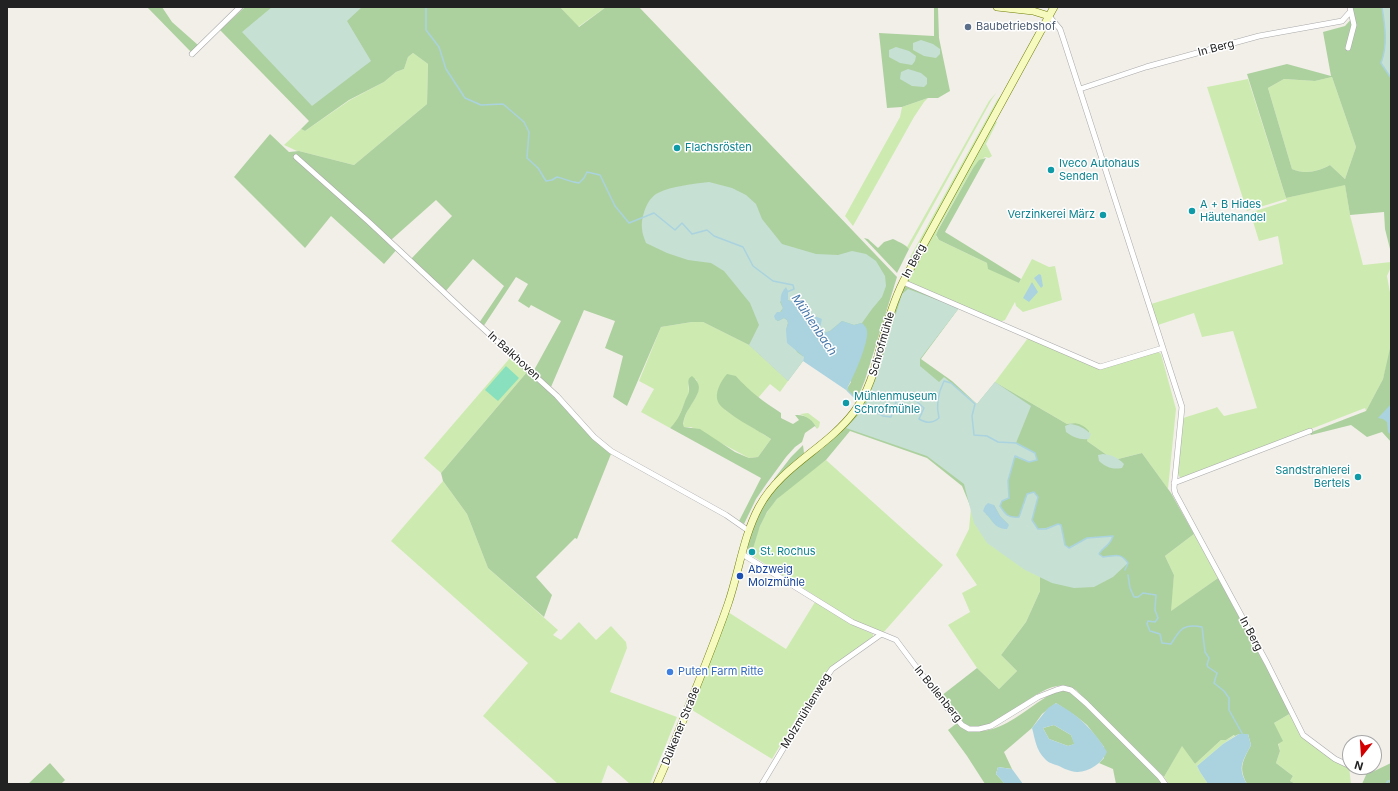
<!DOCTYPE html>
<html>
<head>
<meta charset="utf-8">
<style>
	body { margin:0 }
	#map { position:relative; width:1398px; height:791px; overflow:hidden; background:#f2efe9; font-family:Inter,sans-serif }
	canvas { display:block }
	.frame { position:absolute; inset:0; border:8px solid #222; pointer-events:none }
	.north { position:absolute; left:1342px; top:735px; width:40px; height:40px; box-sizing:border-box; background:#fff; border:1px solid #a7a7a7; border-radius:50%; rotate:197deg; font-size:11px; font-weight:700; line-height:16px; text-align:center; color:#222 }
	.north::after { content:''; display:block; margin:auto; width:14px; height:18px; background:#d40000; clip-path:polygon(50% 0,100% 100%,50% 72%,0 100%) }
</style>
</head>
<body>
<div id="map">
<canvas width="1398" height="791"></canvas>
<div class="frame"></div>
<div class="north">N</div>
</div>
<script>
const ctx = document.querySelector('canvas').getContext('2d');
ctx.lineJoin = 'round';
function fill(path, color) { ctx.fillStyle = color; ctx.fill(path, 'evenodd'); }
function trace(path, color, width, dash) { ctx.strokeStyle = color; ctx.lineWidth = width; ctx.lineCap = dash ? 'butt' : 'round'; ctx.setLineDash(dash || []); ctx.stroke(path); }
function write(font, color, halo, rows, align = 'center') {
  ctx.font = font + ' Inter,sans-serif'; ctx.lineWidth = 3; ctx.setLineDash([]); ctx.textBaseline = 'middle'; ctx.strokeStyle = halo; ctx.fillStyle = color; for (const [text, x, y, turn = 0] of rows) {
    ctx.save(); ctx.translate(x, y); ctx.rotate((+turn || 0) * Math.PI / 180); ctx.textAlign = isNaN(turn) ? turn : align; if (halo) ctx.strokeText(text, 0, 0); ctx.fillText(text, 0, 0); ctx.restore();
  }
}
fill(new Path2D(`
	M560 7H606L578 27Z
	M413 53 428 64 427 104 354 165 299 151H297L284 145 301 129 305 131 350 100 384 82 396 72 404 69 408 57Z
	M1332 77 1356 147 1345 179 1330 165C1319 171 1305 175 1292 169L1268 88 1284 79 1315 81Z
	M1248 79 1286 198 1345 184 1350 215 1363 265 1391 262V267L1387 276 1391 298V344L1390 354 1383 379 1366 411 1365 408 1182 479 1179 476 1178 473 1183 418 1215 408 1217 407 1224 416 1257 408 1233 331 1202 337 1194 313 1158 325 1151 304 1283 264 1278 236 1259 241 1251 215 1252 212 1287 201 1286 199 1247 211 1207 87Z
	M997 92 992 99 909 249 907 247 989 101Z
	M1001 96H1002L911 260 910 257 914 250 997 100Z
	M928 98 924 102 914 117 853 226 845 216 900 117 902 107Z
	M995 121 997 122 986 144 992 156 989 158 985 157 973 168 938 229 936 236 939 240 987 263 1019 283 1032 259 1049 267 1055 266 1062 300 1023 312 1016 306 1015 302 1005 320 1000 322 909 283 907 280Z
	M692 322H703L749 345 788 381 780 392 770 384 758 398 743 385 736 376 725 410 771 439 758 457 749 458 691 427H684L683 425C684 418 686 412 690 406 697 395 701 393 696 379L688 381 689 393 677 421 670 428 641 412 654 389 639 381 661 327Z
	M1028 338 1099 369 1157 351 1161 354 1176 409 1168 489 1142 453 1114 460 1087 441 1073 423 1067 424 995 382Z
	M510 358 527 372 441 473 424 458Z
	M808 413 820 422 819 427 817 429C815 422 807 417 800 414Z
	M826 460 943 565 883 633 853 620 751 555C755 540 759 524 768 511 780 491 807 475 826 460Z
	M443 481 467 514 488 568 558 630 553 635 561 640 579 622 596 640 611 626 626 642 627 648 610 692 677 717 650 784H630L608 765 601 784H558L483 716 528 663 391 541Z
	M971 508 1040 539V591L1026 622 1001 655 1017 671 999 689 977 668 948 625 970 612 962 593 977 585 956 555 969 529Z
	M1194 534 1218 578 1170 612 1174 575 1165 556Z
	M815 602 850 624 873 634V638L831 668 802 709 772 759 692 710 728 612 786 649Z
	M1291 713 1302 736 1349 767 1351 784H1296L1290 781 1293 776 1276 763 1280 751 1274 723Z
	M1235 735V736L1223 744 1197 766 1200 772 1208 784H1169L1164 777 1182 745 1195 764 1221 740H1226Z`), '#cdebb0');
fill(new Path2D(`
	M147 7H162L172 22 198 45 191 52Z
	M245 7H560L579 27 606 7H639L897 277 865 380 857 400 846 390 851 382 808 308 803 361 788 381 749 345 703 322H692L661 327 627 406 613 397 623 356 605 348 615 321 584 310 551 387 533 372 561 321 531 305 529 308 518 301 528 284 516 277 483 327 479 323 504 286 473 259 445 292 411 259 452 216 436 200 391 240 399 247 384 264 331 216 305 248 234 177 270 134 289 152 299 151 354 165 427 104 428 64 413 53 408 57 404 69 396 72 384 82 349 100 305 131 301 129 309 121 220 30Z
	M934 7H938L939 38 950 91 938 98H928L902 107 887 108 879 33 934 36Z
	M1353 7H1391V253L1385 229 1384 212 1350 215 1345 185 1286 198 1247 74 1287 64 1331 76 1323 32 1345 26 1353 17ZM1332 77 1356 147 1345 179 1330 165C1319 171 1305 175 1292 169L1268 88 1284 79 1315 81Z
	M986 158 945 232 1021 279 1019 283 988 269 987 263 939 240 936 235 938 230 973 168 979 160Z
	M864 238 868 239 878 248 884 242 893 239C899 242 905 244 909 249L897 273Z
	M906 286 959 308 921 359 952 381 977 404 995 382 1067 424C1076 422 1083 424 1089 431L1087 441 1114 460 1142 453 1171 493 1194 534 1165 556 1174 575 1171 611 1218 578 1291 713 1274 723 1283 741 1278 744 1280 751 1276 763 1293 776 1290 781 1296 784H1247C1238 767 1243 761 1251 745L1248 734H1239L1235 736 1234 735 1226 740H1221L1195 764 1182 746 1164 777 1076 690C1073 689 1070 687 1067 686 1036 679 993 743 963 723L941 696 977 668 999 689 1017 671 1001 655 1026 622 1040 591V539L971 508 962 486 927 458 850 431 826 460 777 499 767 512 760 526 751 555 748 551V547L747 544 755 521 772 491 801 464 822 449 844 429 857 413 869 393 901 290Z
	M1391 344V442L1382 432 1367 437 1351 425 1311 435 1309 433 1366 411 1383 379Z
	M527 372 555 396 601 446 611 454 577 539 575 538 536 577 552 595 544 617 488 568 467 514 443 481 441 473Z
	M727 374 736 376C749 391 764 402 781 413V418L793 424 799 420 795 415C805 414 814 420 817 429L815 426 805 433 802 442 795 447 786 457 767 483 756 499 744 524 739 521 761 478 670 428C679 419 681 412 685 401 686 398 688 395 689 392 690 385 685 380 692 376 705 387 697 395 690 407 686 412 684 418 683 424L684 427 700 429 735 452 749 458 758 457 771 439C761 432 722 412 718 402 714 393 721 381 727 374Z
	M803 445 804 453 779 475 774 481V479L791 457Z
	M1066 691 1074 695 1159 778 1163 784H1116L1113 769 1099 763 1104 758V747L1087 725 1077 717 1056 703 1042 714 1032 728 1004 752 1012 769 998 767 996 774 1005 784H985L967 756 948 730 957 723C985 745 1016 717 1040 701 1045 698 1051 693 1057 692 1059 691 1063 691 1066 691Z
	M1054 725 1071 735 1075 744 1068 746 1049 739 1043 728Z
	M50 763 65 780 61 784H28Z
	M1391 763V784H1362L1366 775 1361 773H1370Z`), '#add19e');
fill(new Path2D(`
	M272 7H362L347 21 371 61 312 106 242 32Z
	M1382 7H1391V78L1381 63C1388 45 1385 26 1382 7Z
	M921 40 933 44 940 49V54L936 58 924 56 913 50V43Z
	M896 47 909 51 916 56 915 61 912 65 900 63 889 57V50Z
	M908 69 921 73 927 78V84L924 87 912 86 900 79 901 72Z
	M709 182 732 188 746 195 756 204 762 219 782 244 816 254 838 255 852 251 866 254 876 261 885 276 886 286 882 297 872 309 862 323 854 325 842 321 830 331 824 333 810 314 805 304H797L788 300V294L780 302 783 308 775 319 778 321 784 318 787 320 788 323 786 330 797 352 804 357 803 361 788 381 749 345 759 325 750 303 724 271 711 263 688 260 667 253 646 243C644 238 642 233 642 228 641 217 647 198 658 193 672 186 693 184 709 182Z
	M908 289 959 308 920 359V366L939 382 944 377 977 404 995 382 1031 406 1016 443 1035 453 1037 460 1029 462 1015 457 1008 481 1009 498 1002 501 1000 506C1006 515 1008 518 1019 517L1027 494 1034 492 1038 497 1032 520 1038 529 1046 528 1058 524 1061 525 1065 545 1069 548 1087 538 1113 536C1109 548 1103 546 1099 554L1103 557C1116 556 1120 552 1128 563L1113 577 1094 587 1074 588 1052 583 1025 570 987 543 974 523 964 484 927 456 846 428 864 409 875 381 902 294ZM994 505 1000 516 1009 525 992 522 986 514Z
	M1070 424C1079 425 1084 428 1091 434L1089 439C1079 440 1073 437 1066 432L1065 426Z
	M1103 454C1112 455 1117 457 1124 464L1122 468C1112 470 1106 467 1099 461L1098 455Z`), '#c6e0d4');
fill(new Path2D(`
	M506 366 519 378 498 401 485 390Z`), '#88e0be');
fill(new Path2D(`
	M1039 274 1041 275 1043 286 1041 288 1034 278Z
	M1032 282 1038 292 1029 302 1023 298Z
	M786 287 788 291V300L797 304H805L810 314 822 319 820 328 824 333 830 331 842 321 854 325 862 323C865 326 867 328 867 331 869 342 853 379 846 390L803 361 804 357 787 343 786 330 788 323 787 320 784 318 778 321 775 319 774 316 777 312H781L783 308C779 300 780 294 786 287Z
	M1391 404V435L1388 432 1387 422 1383 419 1378 418Z
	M988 503 994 505 1000 516 1009 525 1007 529C994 529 992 519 983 511L985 506Z
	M1056 703C1077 714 1095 731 1107 752 1101 765 1085 775 1071 771 1067 770 1063 768 1059 766 1054 764 1048 763 1045 759 1036 750 1035 739 1032 728L1048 708ZM1054 725 1071 735 1074 744 1068 746 1049 739 1043 728Z
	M1239 734H1248L1251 745C1243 761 1237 767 1247 784H1208L1200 772 1197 766 1223 744Z
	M998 767 1012 769 1023 784H1005L996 774Z`), '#aad3df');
trace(new Path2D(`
	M426 7V30L439 47 446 69 465 98 481 105 503 104 524 122 529 132 527 158 538 168 546 181 552 180 557 177C566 179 570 182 579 183L584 178 587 172 600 175 615 206 629 223 654 213 675 230 682 223 692 234 707 230 714 236 743 247 753 266 773 281 793 285 794 289 787 292
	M1382 7C1385 26 1388 45 1381 63L1391 78
	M847 388 848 391 856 399
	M864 404 883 416 891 417 896 402 907 396 913 398 924 408 919 419C926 423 932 424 939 418 936 406 938 393 944 381L951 383 975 404 972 416 974 435 987 436 998 442 1016 443 1035 453 1037 460 1029 462 1015 456 1008 481 1009 498 1002 501 1000 506C1006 515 1008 518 1019 517L1027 494 1034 492 1038 497 1032 520 1038 529H1046L1058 524 1061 525 1065 545 1069 548 1087 538 1113 536C1109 548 1103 546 1099 554L1103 557C1116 556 1120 552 1128 563L1125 570
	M1128 575 1130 588 1134 597H1138L1143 593 1156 595 1155 610 1158 618 1155 622 1148 621 1147 624 1150 631 1160 634 1162 643 1171 644C1180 629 1184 623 1202 627L1205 652 1209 658 1207 665 1208 667 1217 673 1214 683 1224 691 1229 698V710L1243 735
	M1386 784 1388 781H1391`), '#aad3df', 1.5);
const street = new Path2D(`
	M1049 16 1060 29 1064 41 1182 407 1174 488 1175 493 1267 663 1303 735 1335 759 1350 766
	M1348 48 1354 25 1350 7
	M192 54 240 7
	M1080 89 1146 67 1259 36 1342 21 1350 12
	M296 157 369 222 463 310 557 396 594 437 611 451 726 515 749 531
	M903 282 1100 367 1163 348
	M1174 483 1310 431
	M742 554 852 622 896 640 944 704 962 725 969 729H979L991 726 1038 697 1056 690 1063 688 1071 690 1086 703 1160 777 1165 784
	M1352 767 1363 772
	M762 784 825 679 832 669 880 635`);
const secondary = new Path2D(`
	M997 7 1033 11 1049 16
	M657 784C662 772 668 760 672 748 691 700 711 653 728 604 739 572 743 537 759 507 781 466 827 448 854 412 869 392 875 368 881 345 887 323 893 302 903 282L1054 7`);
trace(street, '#a9a9a9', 6);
trace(secondary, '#707d05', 8);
trace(street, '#fff', 5);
trace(secondary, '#f7fabf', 7);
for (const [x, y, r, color] of [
	[968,27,4,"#5c6f8a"],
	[677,148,4,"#0f9aa8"],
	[1051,170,4,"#0f9aa8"],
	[1192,211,4,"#0f9aa8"],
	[1103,215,4,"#0f9aa8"],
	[846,403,4,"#0f9aa8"],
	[1358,477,4,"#0f9aa8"],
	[752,552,4,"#0f9aa8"],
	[740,576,4,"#1a4fb4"],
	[670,672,4,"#3f7fe0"]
]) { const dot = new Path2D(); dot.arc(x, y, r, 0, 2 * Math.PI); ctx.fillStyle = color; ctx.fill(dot); trace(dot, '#fff', 1.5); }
write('11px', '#4e5e75', '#fff', [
	["Baubetriebshof",976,27]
], 'left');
write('11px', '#222', '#fff', [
	["In Berg",1216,48,-15],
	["In Berg",914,261,-62],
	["Schrofmühle",882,344,-74],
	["In Balkhoven",514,356,42],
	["In Berg",1251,634,62],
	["In Bollenberg",938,694,51],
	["Molzmühlenweg",806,711,-59],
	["Dülkener Straße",681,726,-68]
]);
write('11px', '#0d838f', '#fff', [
	["Flachsrösten",685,148],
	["Iveco Autohaus",1059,164],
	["Senden",1059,177],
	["A + B Hides",1200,205],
	["Häutehandel",1200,218],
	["Verzinkerei März",1095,215,"right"],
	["Mühlenmuseum",854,397],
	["Schrofmühle",854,410],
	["Sandstrahlerei",1350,471,"right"],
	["Bertels",1350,484,"right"],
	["St. Rochus",760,552]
], 'left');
write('11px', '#164399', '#fff', [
	["Abzweig",748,570],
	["Molzmühle",748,583]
], 'left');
write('11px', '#366cbe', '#fff', [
	["Puten Farm Ritte",678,672]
], 'left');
write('italic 12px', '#4a7aab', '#fff', [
	["Mühlenbach",814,325,56]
]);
</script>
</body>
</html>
